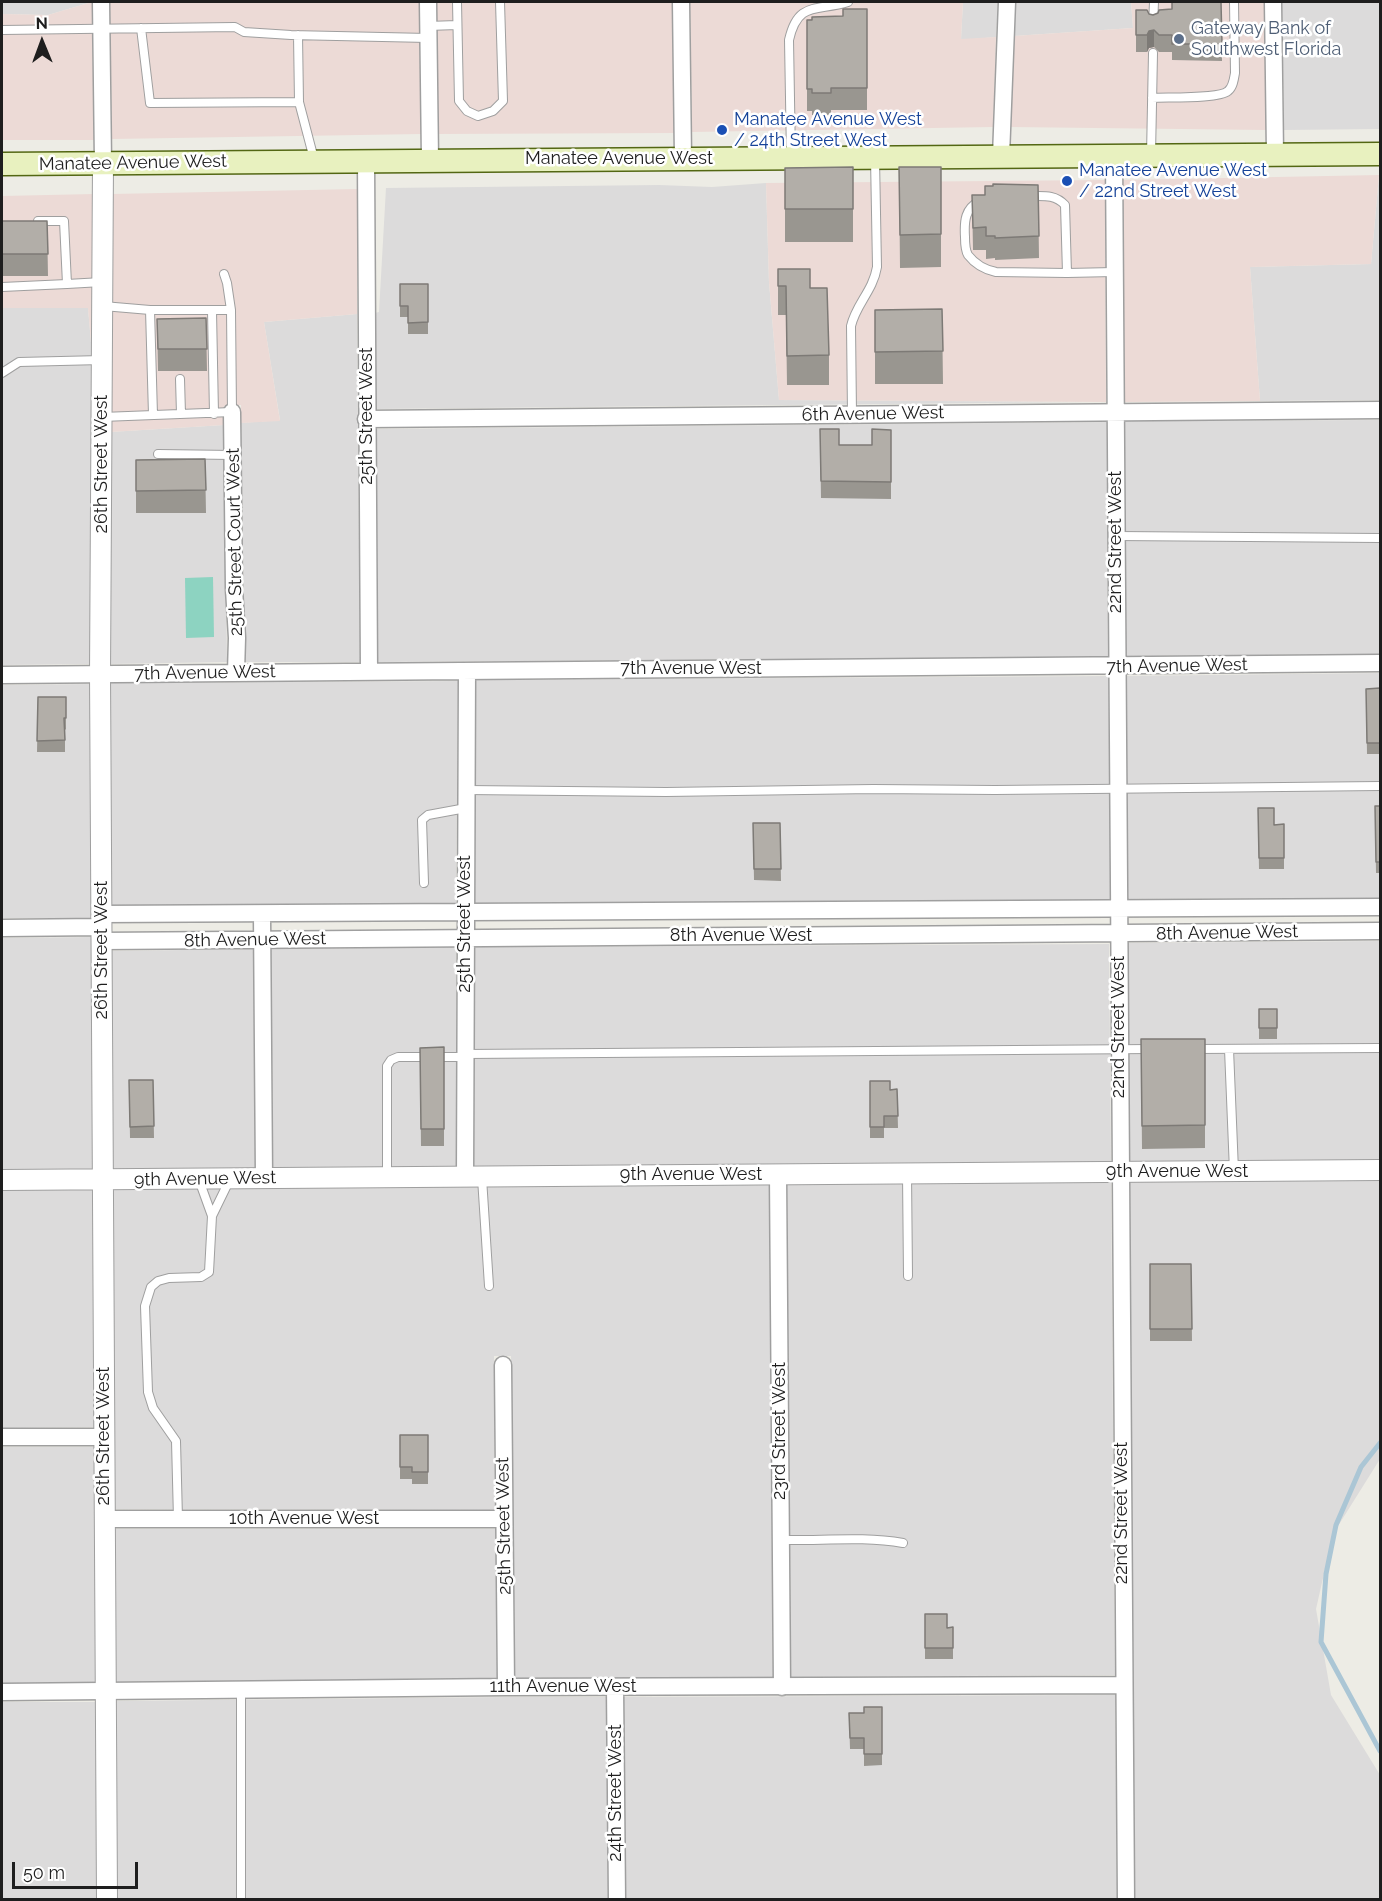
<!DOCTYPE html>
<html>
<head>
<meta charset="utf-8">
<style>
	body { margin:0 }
	#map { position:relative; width:1382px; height:1901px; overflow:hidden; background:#edece5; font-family:Raleway,sans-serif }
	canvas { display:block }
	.frame { position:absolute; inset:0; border:3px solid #1e1e1e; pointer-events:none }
	.north { position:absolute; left:12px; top:12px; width:60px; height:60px; -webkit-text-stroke:4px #fff; paint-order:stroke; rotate:359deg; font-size:16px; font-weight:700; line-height:24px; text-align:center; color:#1e1e1e }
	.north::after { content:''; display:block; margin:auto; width:21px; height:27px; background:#1e1e1e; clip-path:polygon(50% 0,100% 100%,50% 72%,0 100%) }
	.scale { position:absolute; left:12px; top:1862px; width:126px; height:27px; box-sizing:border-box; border:3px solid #1e1e1e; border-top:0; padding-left:8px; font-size:18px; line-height:21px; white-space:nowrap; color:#1e1e1e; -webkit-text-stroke:4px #fff; paint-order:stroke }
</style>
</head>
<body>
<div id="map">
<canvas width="1382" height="1901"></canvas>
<div class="frame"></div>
<div class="north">N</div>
<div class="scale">50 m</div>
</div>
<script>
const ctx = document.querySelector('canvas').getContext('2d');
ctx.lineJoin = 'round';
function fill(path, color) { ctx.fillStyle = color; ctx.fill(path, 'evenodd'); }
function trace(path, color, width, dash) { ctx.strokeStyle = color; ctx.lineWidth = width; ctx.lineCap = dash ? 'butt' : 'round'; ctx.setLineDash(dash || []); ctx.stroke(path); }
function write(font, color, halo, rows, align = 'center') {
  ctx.font = font + ' Raleway,sans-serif'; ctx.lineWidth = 5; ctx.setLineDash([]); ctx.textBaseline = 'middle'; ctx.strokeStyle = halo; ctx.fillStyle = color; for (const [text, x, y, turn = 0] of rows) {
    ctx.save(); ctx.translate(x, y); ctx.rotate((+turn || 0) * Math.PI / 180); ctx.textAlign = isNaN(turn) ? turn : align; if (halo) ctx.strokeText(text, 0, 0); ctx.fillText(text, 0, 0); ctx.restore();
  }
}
fill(new Path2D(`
	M2 2H92L48 15 2 14Z
	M963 2H998L996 37 961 40Z
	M1015 2H1131L1133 28 1014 36Z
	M1282 2H1380V129L1284 130Z
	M1379 175 1380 400 1260 401 1250 267 1371 264Z
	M766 183 769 282 779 400 1090 402 375 409V313L379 312 386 188 659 185 712 187Z
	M2 308H88L93 365 92 664 2 665Z
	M357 314 360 662H245L241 423 280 420 264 322Z
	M1380 420V654L1126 656 1124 421Z
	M1107 422 1108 657 377 662 375 429Z
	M224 425 227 662 109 664 110 432Z
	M1380 673V898L1128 899 1126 676Z
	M1109 676 1111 900 474 904 475 680Z
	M458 681 456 904 111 905 109 683Z
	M92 684 94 918H2V685Z
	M94 937V1170L2 1171V938Z
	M1380 941V1161L1128 1162 1127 943Z
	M1109 944 1111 1163 474 1167V947Z
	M456 947 457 1168H273L271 949Z
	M254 949 255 1169 112 1170 111 951Z
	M1380 1180V1459L1333 1534 1316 1609 1331 1695 1380 1775V1899H1134L1128 1182Z
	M1111 1182 1115 1675 791 1677 787 1184Z
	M769 1185 773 1677 515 1678 511 1356H494L495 1510 113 1509 112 1189Z
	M2 1190H94L96 1427 2 1428Z
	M2 1447H96V1682L2 1683Z
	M113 1529H496L497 1678 114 1682Z
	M1115 1695 1117 1899H625L624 1697Z
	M506 1697H606L608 1899H115L114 1701Z
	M2 1702H96L98 1899H2Z`), '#dcdbdb');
fill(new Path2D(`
	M92 2 94 140H2V14L48 15Z
	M110 2H419L421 134 112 139Z
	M436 2H673L674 133 438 134Z
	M690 2H963L961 39 996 37 993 127 692 132Z
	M1131 2H1265L1266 130 1010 127 1014 36 1133 28Z
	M1379 175 1371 264 1250 267 1260 401 1124 402 1122 180Z
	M1105 180 1106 402 779 400 769 282 766 183Z
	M357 189V314L264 322 280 421 241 423V405L224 406V425L110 432 112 194Z
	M94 194 93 365 88 308H2V196Z`), '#ecdad6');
fill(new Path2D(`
	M213 577 214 637 186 638 185 578Z`), '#8dd3c1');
trace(new Path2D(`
	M1380 1443 1361 1467 1336 1525 1326 1574 1321 1642 1380 1751`), '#abc6d5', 5);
const service = new Path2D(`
	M457 2 459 101 467 111 478 116 493 111 503 101 500 2
	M1153 25 1154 2
	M428 26 457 25
	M141 28 150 103 299 102
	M2 30 235 27 244 32 291 35 428 38
	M298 35 299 102 314 159
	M1152 98C1167 97 1219 99 1228 91 1233 87 1234 79 1235 73L1234 2
	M1151 155 1153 53
	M791 157 789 40C798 0 817 12 848 2
	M1029 196C1043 196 1055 194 1065 205L1067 273 1114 272
	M980 201C965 208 964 221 965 237 965 243 965 250 968 255 975 264 986 270 996 272L1067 273
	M38 221H64L67 284 102 282
	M2 287 67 284
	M103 306 150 310H231
	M150 310 153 415
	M212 311 214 414
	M2 373 19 362 102 360
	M180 379 181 414
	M852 414 851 326C856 304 873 291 877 267L875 158
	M102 417 232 412 231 310 227 283 224 274
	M158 454 233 455
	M1116 536 1380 538
	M466 790 666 792 873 789 995 790 1380 786
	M424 883 422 820 428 815 466 808
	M1195 1049 1380 1048
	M1229 1049 1234 1171
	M465 1054 1152 1049
	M907 1174 908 1276
	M387 1177V1066L391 1060 398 1057H465
	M482 1178 489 1286
	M212 1216 230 1179
	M178 1519 176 1441 153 1408 148 1392 145 1306 151 1287 158 1281 169 1278 201 1277 209 1272 212 1216 199 1180
	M781 1540C821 1541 863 1536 903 1543
	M241 1690V1900`);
const minor = new Path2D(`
	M101 2 103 163
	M428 2 430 160
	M681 2 683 158
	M1273 2 1275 154
	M1114 155 1126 1900
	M1001 156 1007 2
	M366 161 369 672
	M232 412 234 589 237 638 236 672
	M366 419 1380 410
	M2 675 1380 663
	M102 914 1380 907
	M262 915 264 1178
	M2 928 102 927
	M102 941 1380 931
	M778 1175 782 1687
	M465 1177 467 671
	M503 1365 506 1687
	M2 1437H104
	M105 1519H504
	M615 1687 617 1900
	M2 1692 506 1687 1124 1685`);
const tertiary = new Path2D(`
	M103 163 100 674 107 1900
	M2 1180 1380 1170`);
const secondary = new Path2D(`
	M2 164 1380 154`);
trace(service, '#9f9f9f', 10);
trace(minor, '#9f9f9f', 19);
trace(tertiary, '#9f9f9f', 22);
trace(secondary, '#536713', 25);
trace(service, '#fff', 8);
trace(minor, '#fff', 16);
trace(tertiary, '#fff', 20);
trace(secondary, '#e8f1bf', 22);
fill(new Path2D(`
	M867 9V110H831V115H812V111H807V20L843 16Z
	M1136 10 1149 14 1222 44V61L1172 60V52H1159L1154 47 1149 48 1147 52H1136Z
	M853 167V242H785V168Z
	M899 167H941V267L900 268Z
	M1038 185 1039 258 995 260V258L986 259V250H973L972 195H985Z
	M2 221H47L48 276H2Z
	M778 269 810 288 829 355V385H787L786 315H778Z
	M400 284H428V334H408V317H400Z
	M942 309 943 384H875V310Z
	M206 318 207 371H158L157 319Z
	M820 429 839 445H872L891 430V499L821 498Z
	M205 459 206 513H136V460Z
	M1380 688V754H1367L1366 689Z
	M38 697H66V729L65 730V752H37Z
	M1375 806H1380V873H1376Z
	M1258 808 1274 825 1284 824V869H1259Z
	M753 823H780L781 881 754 880Z
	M1259 1009H1277V1039H1259Z
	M1141 1039H1205V1148L1142 1149Z
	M444 1047V1146H421L420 1048Z
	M129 1080H153L154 1138H130Z
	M870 1081 890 1090 897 1089 898 1128H884V1138H870Z
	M1150 1264H1191L1192 1341H1150Z
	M400 1435H428V1484H412V1479H400Z
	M925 1614 947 1628 953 1627V1659H925Z
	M882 1707V1765L864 1766V1749H850L849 1713H864Z`), '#999690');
fill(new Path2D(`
	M1154 30V47L1149 48 1147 52V35L1149 31Z`), '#7d7a76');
const building = new Path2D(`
	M1172 2H1221L1222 44H1172V35H1159L1154 30 1149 31 1147 35H1136V10H1147L1149 14 1153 15 1158 13 1159 10 1172 9Z
	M843 9H867V88H831V93H812V89H807V20H812V17L843 16Z
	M853 167V209H785V168Z
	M899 167H941V234L900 235Z
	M993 184 1038 185 1039 236 995 238V236H986V227L973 228 972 195H985V186H993Z
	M2 221H47L48 254H2Z
	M778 269H810V288H827L829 355 787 356 786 286H778Z
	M400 284H428V322L408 323V306H400Z
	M942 309 943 351 875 352V310Z
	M206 318 207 349H158L157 319Z
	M820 429H839V445H872V429L891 430V482L821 481Z
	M205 459 206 490 136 491V460Z
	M1380 688V743H1367L1366 689Z
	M38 697H66V718H64L65 740 37 741Z
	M1375 806H1380V862H1376Z
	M1258 808H1274V825L1284 824V858H1259Z
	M753 823H780L781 869H754Z
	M1259 1009H1277V1028H1259Z
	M1141 1039H1205V1125L1142 1126Z
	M444 1047V1129H421L420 1048Z
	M129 1080H153L154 1126 130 1127Z
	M870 1081H890V1090L897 1089 898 1116H884V1127H870Z
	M1150 1264H1191L1192 1329H1150Z
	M400 1435H428V1472H412V1467H400Z
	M925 1614H947V1628L953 1627V1648H925Z
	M864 1707H882V1754H864V1738H850L849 1713H864Z`);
fill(building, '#b2aea8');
trace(building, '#7d7a76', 1.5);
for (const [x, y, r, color] of [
	[1179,39,6,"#5c6f8a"],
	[722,130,6,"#1a4fb4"],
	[1067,181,6,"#1a4fb4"]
]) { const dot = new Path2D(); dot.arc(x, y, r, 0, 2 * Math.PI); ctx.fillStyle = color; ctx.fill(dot); trace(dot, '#fff', 2); }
write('18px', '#4e5e75', '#fff', [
	["Gateway Bank of",1191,29],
	["Southwest Florida",1191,50]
], 'left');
write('18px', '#164399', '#fff', [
	["Manatee Avenue West",734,120],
	["/ 24th Street West",734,141],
	["Manatee Avenue West",1079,171],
	["/ 22nd Street West",1079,192]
], 'left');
write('18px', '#1e1e1e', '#fff', [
	["Manatee Avenue West",619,159],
	["Manatee Avenue West",133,163,-1],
	["6th Avenue West",873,414,-1],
	["25th Street West",367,416,-90],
	["26th Street West",102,464,-90],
	["25th Street Court West",235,542,-91],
	["22nd Street West",1116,542,-90],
	["7th Avenue West",1177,666,-1],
	["7th Avenue West",691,669],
	["7th Avenue West",205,673,-1],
	["25th Street West",465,924,-90],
	["8th Avenue West",1227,933,-1],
	["8th Avenue West",741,936],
	["8th Avenue West",255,940,-1],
	["26th Street West",102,950,-90],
	["22nd Street West",1119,1027,-90],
	["9th Avenue West",1177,1172],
	["9th Avenue West",691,1175],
	["9th Avenue West",205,1179,-1],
	["23rd Street West",780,1431,-90],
	["26th Street West",104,1436,-90],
	["22nd Street West",1122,1513,-90],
	["10th Avenue West",304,1519],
	["25th Street West",504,1526,-91],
	["11th Avenue West",563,1687],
	["24th Street West",616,1793,-90]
]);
</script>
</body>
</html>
